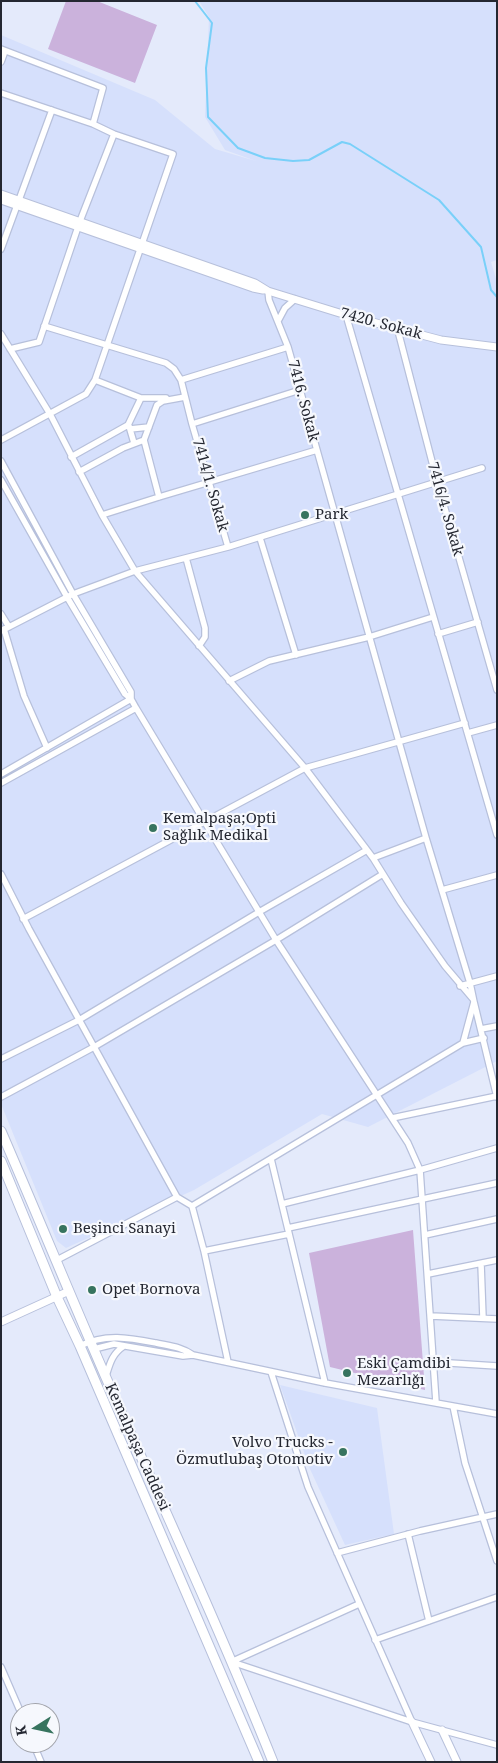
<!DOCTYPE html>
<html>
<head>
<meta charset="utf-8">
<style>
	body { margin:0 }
	#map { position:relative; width:498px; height:1763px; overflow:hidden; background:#e4eafb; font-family:"Noto Serif",serif }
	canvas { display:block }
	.frame { position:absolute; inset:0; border:2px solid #242731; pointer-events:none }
	.north { position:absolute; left:10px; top:1703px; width:50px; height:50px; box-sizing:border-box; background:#f6f8fd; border:1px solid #a2a4ab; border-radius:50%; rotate:260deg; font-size:14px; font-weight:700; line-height:20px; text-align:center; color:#242731 }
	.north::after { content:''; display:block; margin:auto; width:18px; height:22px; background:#37745f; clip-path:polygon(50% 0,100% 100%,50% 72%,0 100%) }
</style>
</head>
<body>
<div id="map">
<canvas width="498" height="1763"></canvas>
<div class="frame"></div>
<div class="north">K</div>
</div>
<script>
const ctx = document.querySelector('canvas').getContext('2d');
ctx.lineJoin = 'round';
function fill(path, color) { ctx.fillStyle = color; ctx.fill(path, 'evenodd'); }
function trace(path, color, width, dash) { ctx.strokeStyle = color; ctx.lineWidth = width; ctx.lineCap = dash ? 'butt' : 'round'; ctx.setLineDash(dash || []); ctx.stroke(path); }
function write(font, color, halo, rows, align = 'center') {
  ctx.font = font + ' "Noto Serif",serif'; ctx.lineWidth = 4.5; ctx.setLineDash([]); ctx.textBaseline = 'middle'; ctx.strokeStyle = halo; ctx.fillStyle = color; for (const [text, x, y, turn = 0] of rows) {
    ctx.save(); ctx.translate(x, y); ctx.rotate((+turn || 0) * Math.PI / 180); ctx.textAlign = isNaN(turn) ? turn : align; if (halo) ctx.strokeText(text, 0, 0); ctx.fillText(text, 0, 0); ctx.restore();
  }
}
fill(new Path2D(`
	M199 1H497V260L491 262 497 282V1061L368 1127 322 1114 194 1190 66 1248 57 1241 1 1104V35L155 100 215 149 256 161 225 150 205 117 209 17Z
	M280 1385 377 1408 394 1534 345 1545 310 1469Z`), '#d6e0fc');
fill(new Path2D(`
	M66 1H97L157 25 135 83 48 49Z
	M413 1230 425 1390 330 1367 309 1253Z`), '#cbb2dc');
trace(new Path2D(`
	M195 1 212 23 206 68 208 117 238 148 265 158 293 161 309 160 342 142 350 144 439 200 481 247 491 290 497 297`), '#79d0f9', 2);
const minor = new Path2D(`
	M1 49 103 88 93 124
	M1 62 5 51
	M1 93 93 124 114 134 173 154 95 380 86 394 1 440
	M1 249 52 110
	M346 315 497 835
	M278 321 285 308 295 299
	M44 326 166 363 174 369 181 380 192 424 228 547
	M397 327 437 481 497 690
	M1 334 50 414 102 515 135 571 305 768 373 858 401 903 445 966 473 999
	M10 349 39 342 80 221 114 134
	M95 380 141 398
	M181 380 288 347
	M192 424 300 390
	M129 426 134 443
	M130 429 149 427
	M144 440 159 497
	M71 457 128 425 141 398H166
	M1 461 73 594 131 692V699L136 708 276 940 408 1143 420 1170 436 1402
	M79 472 123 448 144 440 157 405 163 401 185 397
	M1 480 67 597 125 694 131 699
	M102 515 159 497 317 450
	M260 538 296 655
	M186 558 205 628V637L199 646
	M1 614 9 627
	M4 629 24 696 47 748
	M1 631 73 594 135 571 228 547 482 468
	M438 634 478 622
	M229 681 269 661 369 637 433 617
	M468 733 497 725
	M1 774 131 699
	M1 783 136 708
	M373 858 426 838
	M1 874 29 929 177 1197 192 1206 463 1043 474 1002 470 983 426 838 288 347 269 300 268 291
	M442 890 497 875
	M23 919 305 768 465 723
	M460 986 497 976
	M474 1002 497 1097
	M481 1029 497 1026
	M463 1043 484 1038
	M1 1059 79 1020 259 912 367 850
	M1 1097 94 1047 276 940 383 874
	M392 1118 497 1096
	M271 1159 325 1383
	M282 1204 420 1170 497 1148
	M192 1206 204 1251 228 1362
	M288 1228 497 1183
	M425 1235 497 1219
	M204 1251 289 1234
	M57 1260 177 1197
	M481 1264 483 1318
	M428 1274 497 1260
	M431 1316 497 1319
	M80 1346C105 1333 130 1338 156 1343 170 1346 182 1347 193 1355
	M94 1349 114 1344 183 1356 193 1355 325 1383 497 1414
	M434 1362 497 1366
	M271 1372 308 1487 412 1722
	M106 1376C110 1363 112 1354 124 1346
	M453 1406 465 1463 497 1561
	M408 1534 429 1621
	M337 1553 420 1531 497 1514
	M375 1640 497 1597
	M231 1662 359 1604
	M232 1662 412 1722 497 1745
	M1 1667 21 1713
	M33 1743 41 1762`);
const tertiary = new Path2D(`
	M1 194 255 283 268 291 346 315 441 340 497 347
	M1 200 253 288 263 290
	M1 1322 69 1291
	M412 1722 431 1762
	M442 1730 457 1762`);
const primary = new Path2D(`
	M1 1131C41 1223 78 1315 118 1405 171 1524 225 1642 273 1762
	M1 1161 57 1297 80 1346 259 1762`);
trace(minor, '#b7c0db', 8);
trace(tertiary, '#b7c0db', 9);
trace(primary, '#b7c0db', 11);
trace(minor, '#fff', 5.5);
trace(tertiary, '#fff', 7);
trace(primary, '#fff', 9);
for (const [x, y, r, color] of [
	[305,515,5,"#37745f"],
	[153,828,5,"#37745f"],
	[63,1229,5,"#37745f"],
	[92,1290,5,"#37745f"],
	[347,1373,5,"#37745f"],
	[343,1452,5,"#37745f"]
]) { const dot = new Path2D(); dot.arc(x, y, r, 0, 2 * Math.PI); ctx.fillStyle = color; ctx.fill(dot); trace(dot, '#f6f8fd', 2); }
write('15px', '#242731', '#f6f8fd', [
	["7420. Sokak",381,324,15],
	["7416. Sokak",303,401,75],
	["7414/1. Sokak",210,485,74],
	["7416/4. Sokak",445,509,74],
	["Kemalpaşa Caddesi",137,1447,66]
]);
write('15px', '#242731', '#f6f8fd', [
	["Park",315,515],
	["Kemalpaşa;Opti",163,819],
	["Sağlık Medikal",163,836],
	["Beşinci Sanayi",73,1229],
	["Opet Bornova",102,1290],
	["Eski Çamdibi",357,1364],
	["Mezarlığı",357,1381],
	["Volvo Trucks -",333,1443,"right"],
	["Özmutlubaş Otomotiv",333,1460,"right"]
], 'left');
</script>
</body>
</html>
